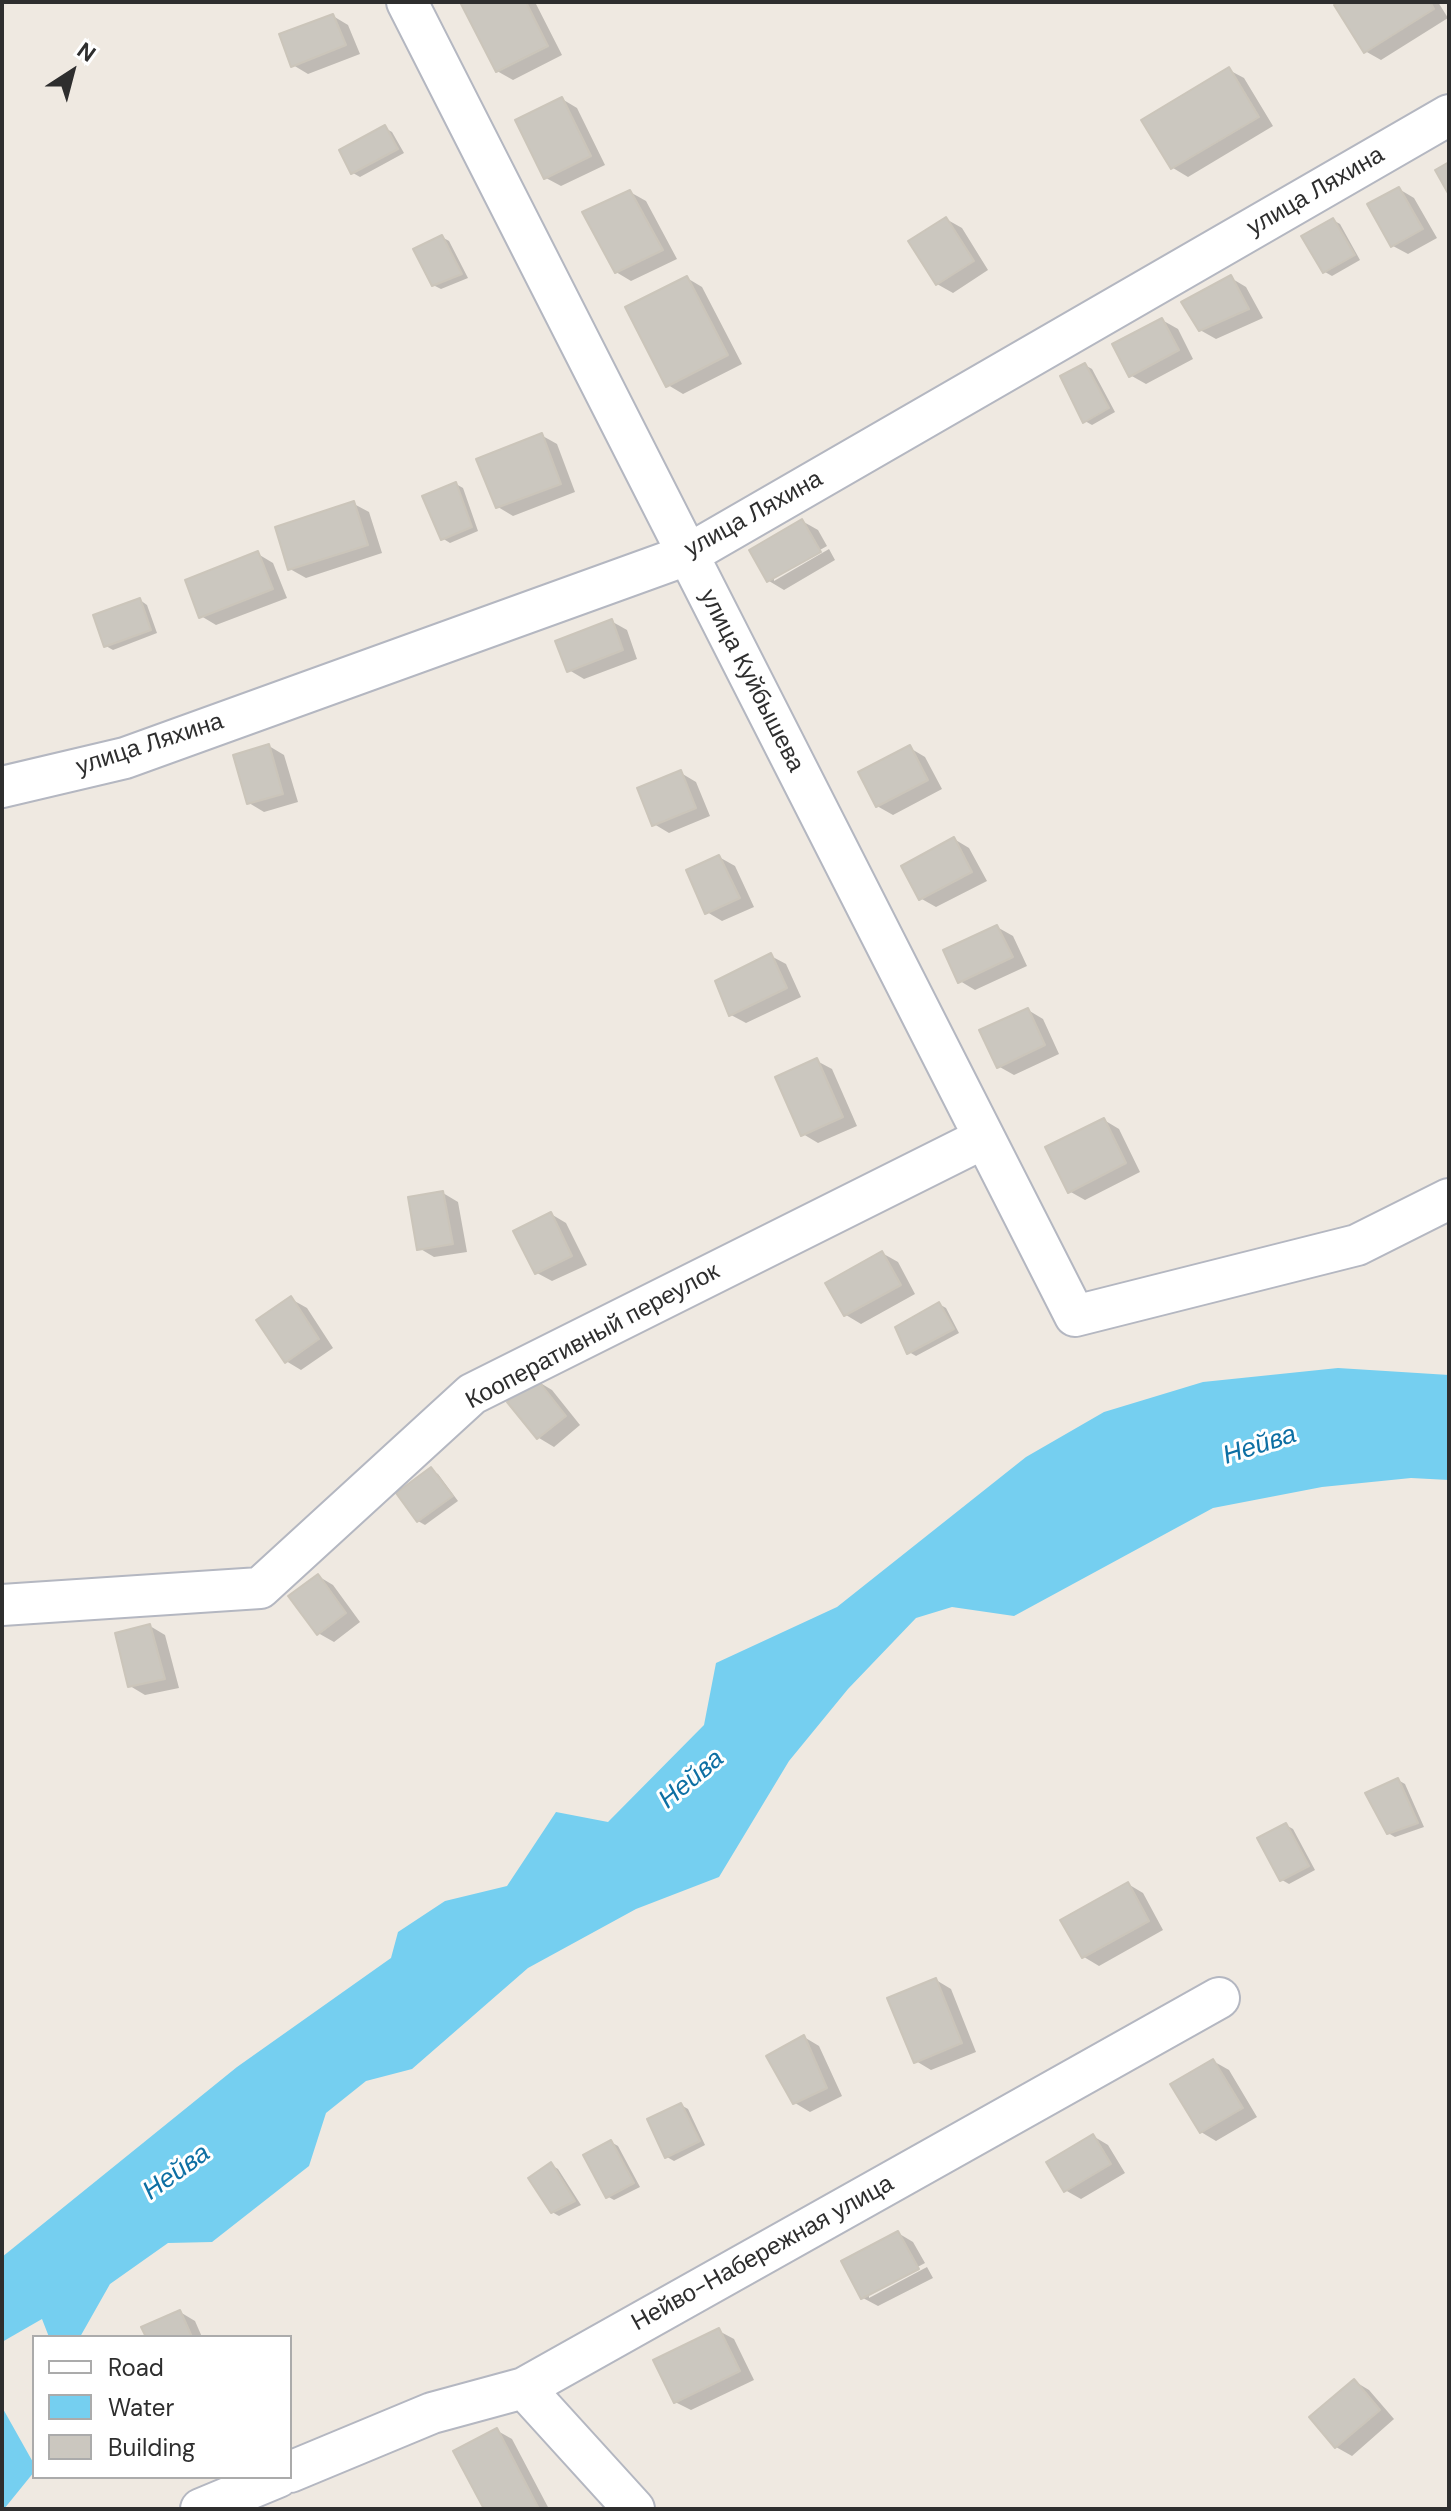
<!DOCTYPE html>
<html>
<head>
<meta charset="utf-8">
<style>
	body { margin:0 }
	#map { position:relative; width:1451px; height:2511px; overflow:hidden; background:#efe9e1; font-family:"DM Sans",sans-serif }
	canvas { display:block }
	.frame { position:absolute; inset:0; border:4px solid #2e2e2e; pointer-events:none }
	.legend { position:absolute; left:32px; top:2335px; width:260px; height:144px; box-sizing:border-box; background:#fff; border:2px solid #ababab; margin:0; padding:10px 14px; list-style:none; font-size:24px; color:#2e2e2e }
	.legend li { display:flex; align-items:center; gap:16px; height:40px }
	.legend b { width:40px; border:2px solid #ababab }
	.north { position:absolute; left:32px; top:32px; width:80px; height:80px; -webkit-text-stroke:6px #fff; paint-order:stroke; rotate:36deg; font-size:22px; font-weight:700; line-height:32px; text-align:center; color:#2e2e2e }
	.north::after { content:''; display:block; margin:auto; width:28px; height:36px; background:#2e2e2e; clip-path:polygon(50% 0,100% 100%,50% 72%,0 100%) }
</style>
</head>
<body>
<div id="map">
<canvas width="1451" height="2511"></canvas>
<div class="frame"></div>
<ul class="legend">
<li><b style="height:10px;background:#fff"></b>Road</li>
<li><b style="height:22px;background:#75cff0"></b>Water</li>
<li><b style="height:22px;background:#cbc7bf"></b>Building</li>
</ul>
<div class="north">N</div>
</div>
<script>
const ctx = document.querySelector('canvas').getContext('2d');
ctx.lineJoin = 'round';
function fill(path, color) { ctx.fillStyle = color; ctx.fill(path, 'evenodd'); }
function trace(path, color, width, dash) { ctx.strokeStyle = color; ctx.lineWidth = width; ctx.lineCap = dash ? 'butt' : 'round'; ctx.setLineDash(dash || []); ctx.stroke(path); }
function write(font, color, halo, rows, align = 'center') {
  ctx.font = font + ' "DM Sans",sans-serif'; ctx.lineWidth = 6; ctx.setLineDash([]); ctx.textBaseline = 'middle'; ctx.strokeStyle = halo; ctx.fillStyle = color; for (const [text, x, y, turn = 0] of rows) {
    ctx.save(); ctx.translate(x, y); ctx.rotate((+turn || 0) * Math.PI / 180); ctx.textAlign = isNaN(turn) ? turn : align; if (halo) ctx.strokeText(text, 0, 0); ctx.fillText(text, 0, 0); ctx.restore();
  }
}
fill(new Path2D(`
	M1338 1368 1449 1375V1480L1411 1478 1322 1487 1213 1508 1014 1616 952 1607 916 1618 848 1689 789 1761 719 1877 636 1909 528 1968 412 2069 366 2081 326 2113 309 2166 212 2242 168 2243 110 2284 80 2337H49L42 2319 2 2342V2257L237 2067 391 1958 398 1932 445 1901 507 1886 556 1812 608 1822 704 1725 716 1663 837 1607 1026 1457 1104 1412 1203 1382Z
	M2 2407 34 2464V2472L4 2509Z`), '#75cff0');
fill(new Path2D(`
	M463 2H535L562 55 513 80 497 71Z
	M1342 2H1438L1448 18 1381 60 1365 51Z
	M333 16 348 25 360 54 308 74 293 65Z
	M1229 70 1244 78 1273 126 1188 177 1173 168 1144 121Z
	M562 99 577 108 605 165 561 186 546 178Z
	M385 128 392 132 404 153 360 177 353 173Z
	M1399 189 1414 198 1437 238 1408 254 1393 246Z
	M630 192 646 201 677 259 631 281 616 272Z
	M946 219 962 228 988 270 953 293 937 284Z
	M1333 220 1340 224 1360 260 1332 276 1325 272Z
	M442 237 449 241 468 278 441 289 433 285Z
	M687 278 702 287 742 364 683 394 668 385Z
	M1231 278 1246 287 1263 318 1216 339 1200 330Z
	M1162 320 1178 329 1193 359 1146 384 1130 375Z
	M1085 365 1092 369 1115 412 1092 425 1085 421Z
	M541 435 557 444 575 492 513 516 498 507Z
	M456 484 463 488 478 531 450 543 442 538Z
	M354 504 369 512 382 553 306 578 290 569Z
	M802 521 818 530 827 546 774 576V581L829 549 835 560 784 590 769 581Z
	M258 554 273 563 287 598 216 625 201 616Z
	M140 600 147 605 157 633 113 650 106 646Z
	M611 621 627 630 637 659 584 679 569 670Z
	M269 746 284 755 298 802 264 812 249 803Z
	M910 748 925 757 942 789 893 815 877 806Z
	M681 773 696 782 710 816 669 833 654 824Z
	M954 839 969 848 987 881 936 907 920 898Z
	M719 857 735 866 754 907 722 921 707 912Z
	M997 927 1013 936 1027 966 975 990 960 981Z
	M771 956 786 964 801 997 746 1023 731 1015Z
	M1028 1010 1043 1019 1059 1054 1014 1075 998 1066Z
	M817 1061 832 1069 857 1126 818 1143 803 1134Z
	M1104 1120 1119 1129 1140 1172 1085 1200 1069 1191Z
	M443 1193 458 1202 467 1252 434 1257 419 1248Z
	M551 1214 566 1223 587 1265 552 1281 537 1273Z
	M882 1253 898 1262 915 1294 861 1324 846 1315Z
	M291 1299 307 1308 333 1348 301 1370 286 1361Z
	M939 1304 946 1308 959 1333 916 1356 909 1352Z
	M537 1381 552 1390 580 1425 554 1447 539 1438 510 1402Z
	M431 1470 438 1474 458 1501 425 1525 418 1521Z
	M318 1576 333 1585 360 1622 334 1642 318 1633Z
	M150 1626 165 1635 179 1688 145 1695 130 1686Z
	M1398 1780 1405 1784 1424 1827 1395 1837 1388 1833Z
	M1286 1825 1293 1829 1315 1870 1289 1884 1282 1880Z
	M1128 1884 1143 1893 1163 1930 1099 1966 1084 1957Z
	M936 1980 951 1989 976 2052 931 2070 916 2061Z
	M804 2037 819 2046 842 2096 810 2112 795 2103Z
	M1213 2061 1229 2070 1257 2117 1216 2141 1201 2132Z
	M681 2105 688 2109 705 2145 674 2161 667 2157Z
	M1093 2136 1108 2145 1125 2173 1081 2199 1065 2190Z
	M611 2142 618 2146 640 2187 614 2200 607 2196Z
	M551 2165 558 2169 581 2205 559 2216 552 2212Z
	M898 2233 913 2242 925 2263 869 2293V2298L927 2267 933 2278 878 2306 863 2298Z
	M180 2312 195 2321 202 2337H148Z
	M719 2331 734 2339 754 2380 691 2410 675 2402Z
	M1354 2381 1369 2390 1394 2419 1352 2456 1336 2447Z
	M496 2430 512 2439 549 2509H486Z`), '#0003');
const building = new Path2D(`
	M460 2H526L548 46 496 72Z
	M1339 2H1430L1434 9 1364 53 1334 5Z
	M333 14 346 45 291 67 279 34Z
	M1229 67 1259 117 1171 169 1141 120Z
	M562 97 591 156 544 179 515 120Z
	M385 125 398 149 351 174 339 150Z
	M1449 162V195L1435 170Z
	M1399 187 1423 229 1391 247 1367 204Z
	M630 190 663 250 615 273 582 212Z
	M946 217 974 261 936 285 908 241Z
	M1333 218 1355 255 1323 273 1301 236Z
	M442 235 462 274 432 286 413 249Z
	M1231 275 1249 309 1199 331 1181 302Z
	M687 276 728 355 666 387 625 307Z
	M1162 318 1179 350 1129 377 1112 344Z
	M1085 363 1109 408 1083 423 1060 376Z
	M542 433 561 484 496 508 476 459Z
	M456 482 472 527 441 540 422 496Z
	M354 501 368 545 288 570 275 527Z
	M802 519 821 552 767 582 749 550Z
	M258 551 273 589 199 618 185 580Z
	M140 598 151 630 104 647 93 615Z
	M612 619 623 650 567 672 555 641Z
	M269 744 283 794 247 804 233 755Z
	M910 745 928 780 876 807 858 772Z
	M681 770 696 808 652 826 637 788Z
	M954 837 972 872 919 900 901 866Z
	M719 855 740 898 705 914 686 870Z
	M997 925 1013 957 958 983 943 950Z
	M771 953 787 988 729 1016 715 981Z
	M1028 1008 1045 1045 997 1068 979 1030Z
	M817 1058 843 1117 801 1136 775 1077Z
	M1104 1118 1126 1163 1068 1193 1045 1147Z
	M443 1191 453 1244 417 1250 408 1197Z
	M551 1212 572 1256 535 1274 513 1231Z
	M882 1251 901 1285 844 1316 825 1283Z
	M291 1296 319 1339 285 1363 256 1320Z
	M939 1302 954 1329 907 1354 895 1327Z
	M536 1378 566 1416 537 1439 507 1402Z
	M431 1467 453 1496 417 1522 396 1493Z
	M318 1574 346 1613 317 1635 288 1596Z
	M150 1624 165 1679 128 1687 115 1633Z
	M1398 1778 1418 1823 1387 1834 1365 1793Z
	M1286 1823 1309 1866 1280 1881 1257 1838Z
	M1128 1882 1149 1921 1082 1958 1060 1920Z
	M936 1978 962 2043 914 2063 887 1998Z
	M804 2035 827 2088 793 2104 766 2056Z
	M1213 2059 1243 2108 1200 2133 1170 2084Z
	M681 2103 700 2141 665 2158 647 2119Z
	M1093 2134 1111 2164 1064 2192 1046 2162Z
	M611 2140 634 2183 606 2198 583 2155Z
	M551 2162 575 2201 551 2213 528 2178Z
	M898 2231 919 2269 861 2299 841 2261Z
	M180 2310 192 2337H146L141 2327Z
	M719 2328 740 2371 674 2403 653 2360Z
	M1354 2379 1380 2410 1335 2448 1309 2417Z
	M497 2428 539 2509H484L453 2451Z`);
fill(building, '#cbc7bf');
trace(building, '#cbc5ba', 2);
const minor = new Path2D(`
	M407 2 1075 1316 1357 1245 1449 1199
	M2 787 125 758 687 555 1449 115
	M2 1605 260 1588 472 1394 984 1138
	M524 2388 634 2509
	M290 2472 432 2413 524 2388 1219 1998
	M201 2509 278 2477`);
trace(minor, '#b4b7c1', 44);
trace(minor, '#fff', 40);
write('24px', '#2e2e2e', '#fff', [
	["улица Ляхина",1316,192,-30],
	["улица Ляхина",754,515,-29],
	["улица Куйбышева",751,681,63],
	["улица Ляхина",150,745,-18],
	["Кооперативный переулок",593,1337,-28],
	["Нейво-Набережная улица",763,2254,-29]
]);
write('italic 26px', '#0d6fa3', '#fff', [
	["Нейва",1260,1446,-18],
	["Нейва",692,1780,-40],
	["Нейва",177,2173,-36]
]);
</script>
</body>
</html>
